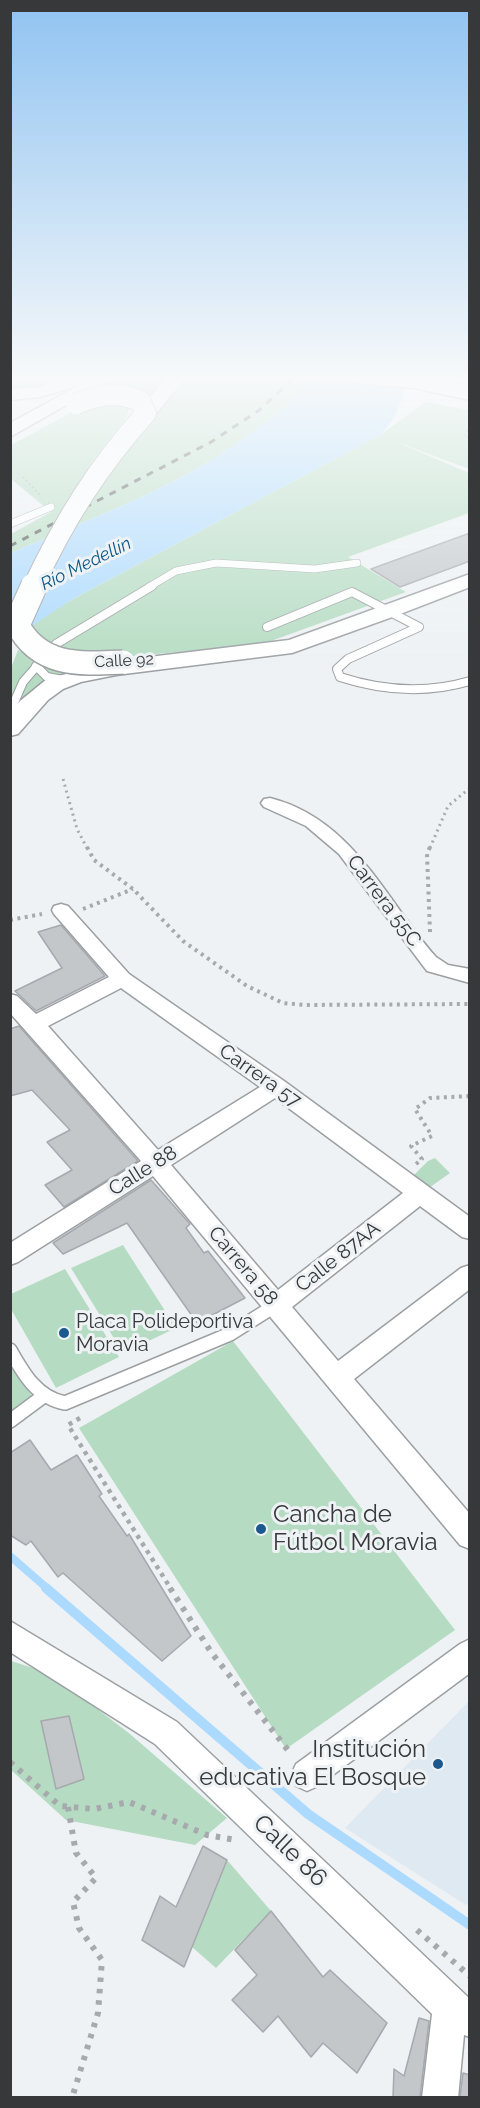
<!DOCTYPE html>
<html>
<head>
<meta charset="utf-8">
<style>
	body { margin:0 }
	#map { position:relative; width:480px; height:2108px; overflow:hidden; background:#eef2f5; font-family:Raleway,sans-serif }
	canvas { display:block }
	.frame { position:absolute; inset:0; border:12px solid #363839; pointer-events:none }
</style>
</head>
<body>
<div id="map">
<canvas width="480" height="2108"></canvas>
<div class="frame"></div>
</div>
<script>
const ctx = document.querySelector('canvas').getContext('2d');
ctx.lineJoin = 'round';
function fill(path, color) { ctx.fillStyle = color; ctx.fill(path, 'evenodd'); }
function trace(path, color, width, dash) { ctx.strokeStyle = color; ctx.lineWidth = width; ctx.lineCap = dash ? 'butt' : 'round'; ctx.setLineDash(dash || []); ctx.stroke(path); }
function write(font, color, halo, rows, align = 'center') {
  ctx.font = font + ' Raleway,sans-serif'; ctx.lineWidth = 6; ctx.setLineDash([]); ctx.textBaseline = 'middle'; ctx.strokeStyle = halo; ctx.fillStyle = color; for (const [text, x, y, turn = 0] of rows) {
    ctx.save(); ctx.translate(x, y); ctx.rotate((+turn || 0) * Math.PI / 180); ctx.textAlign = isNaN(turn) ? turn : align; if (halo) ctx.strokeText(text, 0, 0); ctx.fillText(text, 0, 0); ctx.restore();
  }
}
fill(new Path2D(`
	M469 1701 470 1902 466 1905 345 1828Z`), '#dfe9f2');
fill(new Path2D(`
	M10 379H60L37 388 11 389Z
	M112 379H168L148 398 84 395Z
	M187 379H307C297 396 281 410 266 422 191 483 99 515 11 553V534L51 512 11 479V445L83 406 128 405 129 410 126 418 92 462 66 505Z
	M425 402 469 410V469L397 442 469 473V513L348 557 406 592 271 641 225 648 121 657 53 653 30 631 32 624 71 600 380 435Z
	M18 650 36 660 84 667 11 713V668Z
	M435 1158 450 1173 426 1190 410 1179 428 1161Z
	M123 1245 176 1328 123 1353 71 1268Z
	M65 1269 119 1357 56 1388 11 1309V1294Z
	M233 1341 455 1630 286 1749 79 1428Z
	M10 1366 32 1396 11 1411H10Z
	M11 1661 52 1674 130 1734 227 1818 195 1845 66 1820 11 1770Z
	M227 1860 271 1911 216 1968 192 1947Z`), '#b5dcc2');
fill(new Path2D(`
	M307 379H407C401 404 398 416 380 435L71 600 11 640V553C99 515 191 483 266 422 281 410 297 396 307 379Z`), '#acdaff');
trace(new Path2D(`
	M10 1556 48 1589`), '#acdaff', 8);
trace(new Path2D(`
	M46 1588 308 1814 470 1925`), '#acdaff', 10);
const building = new Path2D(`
	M470 533V561L400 587 371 569Z
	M61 925 105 976 36 1011 15 991 62 968 38 932Z
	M19 1026 138 1161 64 1207 45 1185 72 1170 47 1142 70 1130 32 1090 10 1096V1029Z
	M151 1180 190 1224 186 1228 204 1253 208 1251 245 1298 197 1323 127 1223 63 1254 53 1243Z
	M30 1440 51 1470 77 1455 102 1494 99 1496 127 1536 129 1534 191 1636 162 1661 63 1573 58 1577 31 1541 26 1545 10 1535V1453Z
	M69 1716 84 1779 56 1789 41 1721Z
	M203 1846 227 1860 184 1967 142 1940 160 1896 176 1907Z
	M271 1911 323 1977 330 1970 387 2023 357 2073 323 2043 311 2057 278 2016 263 2032 232 2000 257 1975 235 1950Z
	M419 2018 429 2021 420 2097H393L394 2069 404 2076Z
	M463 2073 470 2075V2097H460Z`);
fill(building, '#c3c7ca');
trace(building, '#a6a9ad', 1.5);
const serviceFar2 = new Path2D(`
	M10 524 51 507
	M149 587 176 571 216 563 315 569 357 563`);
const serviceFar1 = new Path2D(`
	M267 627 352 592 419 627 348 659 337 669 340 677C383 691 426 694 470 681
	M36 666 47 677 63 680
	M10 712 23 682 56 644 152 586`);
const service = new Path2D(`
	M10 1350C23 1373 37 1398 65 1403L230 1334 276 1305
	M10 1421 45 1395`);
const minor = new Path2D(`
	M270 798C353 819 384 898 436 957L448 965 470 969V983L427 971 339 854 306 826 264 807 261 803 264 799Z
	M61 904 68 906 129 974 284 1081 470 1217V1239L462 1237 420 1206 292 1307 338 1361 461 1268 470 1265V1289L354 1379 470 1514V1549L460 1545 153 1176 18 1262 10 1265V1243L141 1161 10 1013V994L17 996 36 1014 109 977 54 914 52 910 54 906ZM121 988 260 1087 158 1150 48 1026ZM275 1098 403 1193 278 1290 171 1165Z
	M10 1621 177 1722 470 1999V2037L464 2035 458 2098H422L432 2014 155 1744 10 1652Z
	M470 1639V1673L318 1786 307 1791 296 1786 291 1775 296 1764 460 1644Z`);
const tertiary = new Path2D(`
	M351 379H412L470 385V393L358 383Z`);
const secondary = new Path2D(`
	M420 380 470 390V400L414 388 412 385 414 382Z
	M470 574V587L395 616 292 653 116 675 81 682 63 689 48 700 18 734 10 736V713L20 701 47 679 116 661 289 640Z`);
const trunk = new Path2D(`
	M61 379H82L81 384 89 379H112L10 437V423L78 386 40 397 10 400V389L38 387Z
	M166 379H185L153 417H139L137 413 139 409Z`);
trace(serviceFar2, '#9ca0a3', 8);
trace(serviceFar1, '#9ca0a3', 10);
trace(service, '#9ca0a3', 16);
trace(minor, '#9ca0a3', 3);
trace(tertiary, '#9ca0a3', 3);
trace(secondary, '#9ca0a3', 3);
trace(trunk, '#9ca0a3', 3);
trace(new Path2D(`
	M470 427 464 436 470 438
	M23 477 41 496`), '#a7aaac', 2, [1.5, 3]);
trace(new Path2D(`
	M63 779 77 829 87 848
	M430 848 448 806 470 788`), '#a7aaac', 3, [2, 4]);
trace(new Path2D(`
	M87 847 94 860 133 889 183 941 247 986 283 1003 304 1005 470 1004
	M83 909 133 889
	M10 920 42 914
	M430 932 427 854 430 847
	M416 1164 422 1159 411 1146 432 1136 415 1109 430 1098 470 1096`), '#a7aaac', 4, [3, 4.5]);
trace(new Path2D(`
	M80 1418 68 1425 171 1589`), '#a7aaac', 4.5, [4, 5]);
trace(new Path2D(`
	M170 1588 211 1652 291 1754
	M10 1762 60 1806 94 1809 129 1802 207 1835 236 1840
	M68 1807 76 1853 96 1878 73 1902 79 1928 102 1960 98 2013 72 2098
	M417 1930 470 1976`), '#a7aaac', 6, [4.5, 7]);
trace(serviceFar2, '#fff', 7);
trace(serviceFar1, '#fff', 8);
trace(service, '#fff', 13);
fill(minor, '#fff');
fill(tertiary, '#fff');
fill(secondary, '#fff');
fill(trunk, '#fff');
trace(new Path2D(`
	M10 546 211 442 258 411 293 379`), '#4b4d4e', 3, [7, 7]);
const secondaryBridge = new Path2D(`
	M17 624C39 667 80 664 123 662`);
const trunkBridgeFar1 = new Path2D(`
	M33 587C64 521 97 468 146 413L140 401C118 391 97 395 76 404`);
const trunkBridge = new Path2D(`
	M17 624 34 586`);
trace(secondaryBridge, '#9ca0a3', 26, []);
trace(trunkBridgeFar1, '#9ca0a3', 22, []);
trace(trunkBridge, '#9ca0a3', 28, []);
trace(secondaryBridge, '#fff', 23);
trace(trunkBridgeFar1, '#fff', 20);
trace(trunkBridge, '#fff', 26);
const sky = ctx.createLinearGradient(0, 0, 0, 675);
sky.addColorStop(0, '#90c3f1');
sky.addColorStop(0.56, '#f7f9fa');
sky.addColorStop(1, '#f7f9fa00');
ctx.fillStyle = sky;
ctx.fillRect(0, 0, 480, 675);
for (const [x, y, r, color] of [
	[64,1333,6,"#1b588e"],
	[261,1529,6,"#1b588e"],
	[438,1764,6,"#1b588e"]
]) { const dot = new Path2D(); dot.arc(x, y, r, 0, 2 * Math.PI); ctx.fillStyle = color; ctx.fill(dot); trace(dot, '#eef2f5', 2); }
write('16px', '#363839', '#eef2f5', [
	["Calle 92",124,661,-3]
]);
write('italic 18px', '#0f5987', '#eef2f5', [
	["Río Medellín",86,564,-26]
]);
write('20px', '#363839', '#eef2f5', [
	["Carrera 55C",384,901,53],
	["Carrera 57",260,1076,35],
	["Calle 88",143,1171,-32],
	["Calle 87AA",338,1257,-38],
	["Carrera 58",243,1266,50]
]);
write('20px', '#363839', '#eef2f5', [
	["Placa Polideportiva",76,1322],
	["Moravia",76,1345]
], 'left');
write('24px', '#363839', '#eef2f5', [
	["Cancha de",273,1515],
	["Fútbol Moravia",273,1543],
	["Institución",426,1750,"right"],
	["educativa El Bosque",426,1778,"right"]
], 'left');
write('24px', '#363839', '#eef2f5', [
	["Calle 86",290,1851,44]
]);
</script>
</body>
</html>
